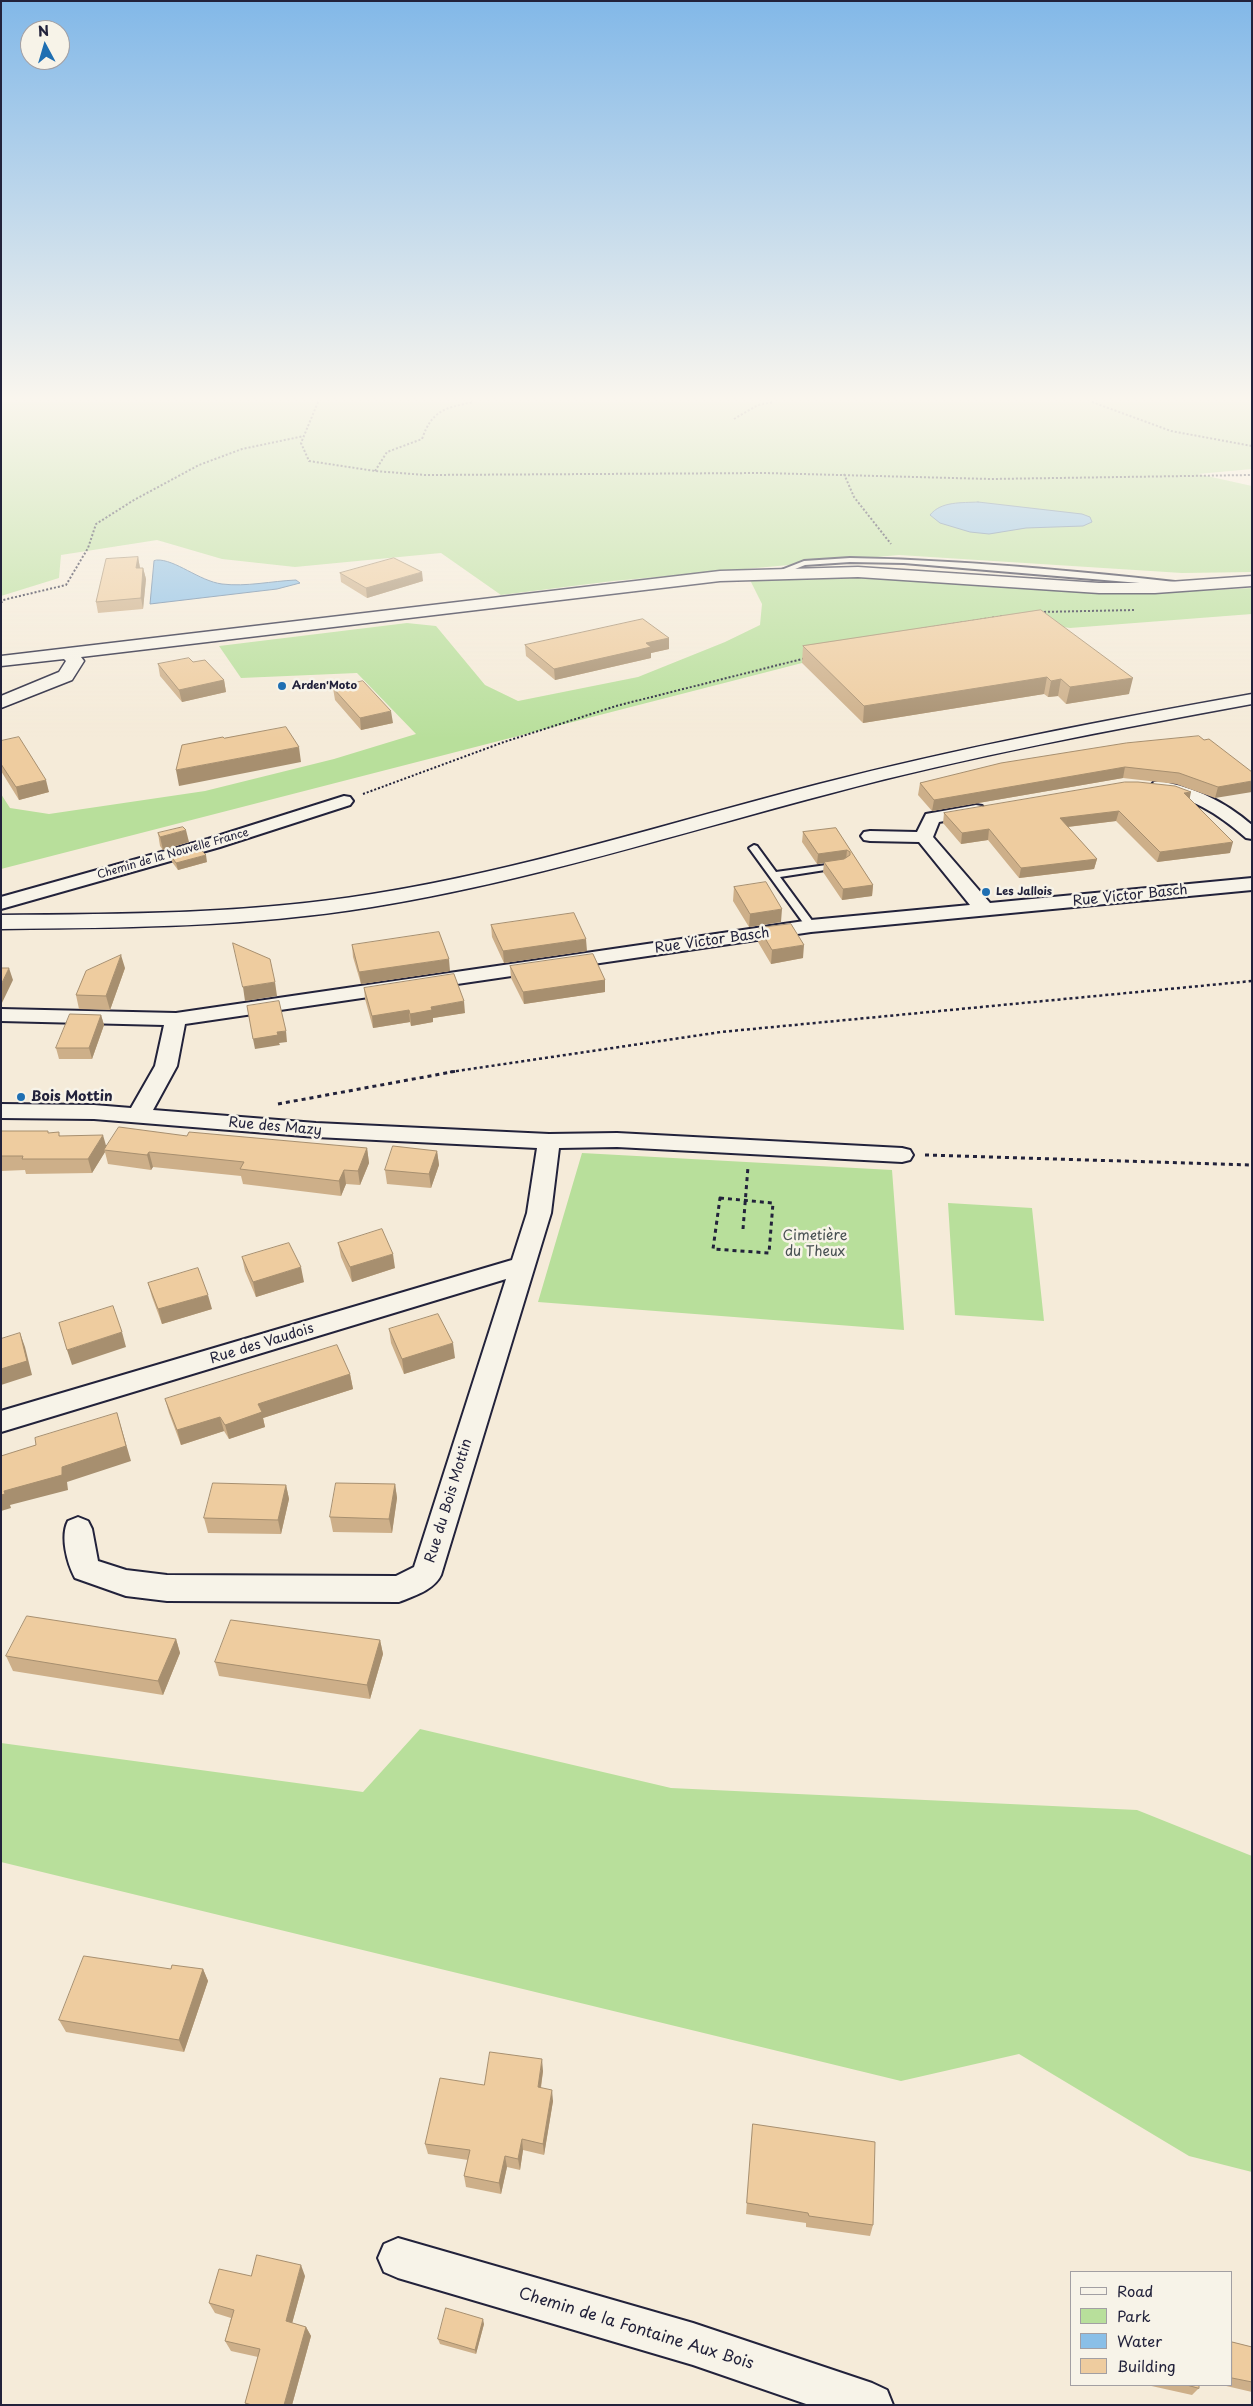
<!DOCTYPE html>
<html>
<head>
<meta charset="utf-8">
<style>
	body { margin:0 }
	#map { position:relative; width:1253px; height:2406px; overflow:hidden; background:#f5ebd9; font-family:"Playpen Sans",sans-serif }
	canvas { display:block }
	.frame { position:absolute; inset:0; border:2px solid #22223b; pointer-events:none }
	.legend { position:absolute; left:1070px; top:2271px; width:162px; height:115px; box-sizing:border-box; background:#f7f3e8; border:1px solid #a29fa3; margin:0; padding:6px 9px; list-style:none; font-size:15px; color:#22223b }
	.legend li { display:flex; align-items:center; gap:10px; height:25px }
	.legend b { width:25px; border:1px solid #a29fa3 }
	.north { position:absolute; left:20px; top:20px; width:50px; height:50px; box-sizing:border-box; background:#f7f3e8; border:1px solid #a29fa3; border-radius:50%; rotate:354deg; font-size:14px; font-weight:700; line-height:20px; text-align:center; color:#22223b }
	.north::after { content:''; display:block; margin:auto; width:18px; height:22px; background:#1f6fb2; clip-path:polygon(50% 0,100% 100%,50% 72%,0 100%) }
</style>
</head>
<body>
<div id="map">
<canvas width="1253" height="2406"></canvas>
<div class="frame"></div>
<ul class="legend">
<li><b style="height:6px;background:#f7f3e8"></b>Road</li>
<li><b style="height:14px;background:#b8df9b"></b>Park</li>
<li><b style="height:14px;background:#8abfe7"></b>Water</li>
<li><b style="height:14px;background:#eecc9f"></b>Building</li>
</ul>
<div class="north">N</div>
</div>
<script>
const ctx = document.querySelector('canvas').getContext('2d');
ctx.lineJoin = 'round';
function fill(path, color) { ctx.fillStyle = color; ctx.fill(path, 'evenodd'); }
function trace(path, color, width, dash) { ctx.strokeStyle = color; ctx.lineWidth = width; ctx.lineCap = dash ? 'butt' : 'round'; ctx.setLineDash(dash || []); ctx.stroke(path); }
function write(font, color, halo, rows, align = 'center') {
  ctx.font = font + ' "Playpen Sans",sans-serif'; ctx.lineWidth = 5; ctx.setLineDash([]); ctx.textBaseline = 'middle'; ctx.strokeStyle = halo; ctx.fillStyle = color; for (const [text, x, y, turn = 0] of rows) {
    ctx.save(); ctx.translate(x, y); ctx.rotate((+turn || 0) * Math.PI / 180); ctx.textAlign = isNaN(turn) ? turn : align; if (halo) ctx.strokeText(text, 0, 0); ctx.fillText(text, 0, 0); ctx.restore();
  }
}
fill(new Path2D(`
	M1 402H1252V469L1198 474 1252 486V572L1182 573 899 555 613 581 501 595 441 553 295 567 222 559 157 540 61 555 59 578 1 596Z
	M862 576 1089 593H1155L1252 588V614L1070 628 1022 621 802 663 1 869V794L10 808 49 814 205 791 334 759 416 734 357 673 241 678 219 646 407 623 436 626 485 685 518 701 638 677 725 642 760 625 762 604 749 578Z
	M582 1153 892 1170 904 1330 538 1302Z
	M948 1203 1032 1208 1044 1321 955 1315Z
	M420 1729 671 1788 1137 1810 1252 1856V2172L1189 2156 1019 2054 901 2081 1 1862V1743L363 1792Z`), '#b8df9b');
const water = new Path2D(`
	M978 502 1082 514 1090 517 1092 522 1083 526 1026 528 989 534 970 532 940 523 930 515C941 501 962 503 978 502Z
	M157 560C175 559 199 581 222 584 246 587 272 581 296 580L300 583 277 589 150 604 154 561Z`);
fill(water, '#8abfe7');
trace(water, '#6080a2', 1);
const service = new Path2D(`
	M850 558C958 560 1067 570 1175 582L1179 584 1175 586 904 563 850 562 805 565 778 576 771 574 804 561Z
	M754 845 757 846 776 872 841 863V867L838 868 780 877 816 926 815 928H807L749 848Z`);
const minor = new Path2D(`
	M1160 781C1196 788 1224 801 1252 825V839L1246 838C1215 811 1193 799 1154 790L1151 786 1154 782Z
	M344 796 350 797 353 801 350 805 220 847 1 909V897L208 839Z
	M976 805 982 806 985 810 982 814 939 822 933 837 990 903 1252 878V890L811 932 185 1024 177 1066 153 1110 316 1123 549 1134 617 1133 902 1148 910 1150 913 1155 910 1160 902 1162 617 1147 559 1148 551 1213 441 1575C434 1590 414 1596 399 1602L167 1601 126 1596 75 1578C67 1563 60 1536 68 1521L78 1517 88 1521 92 1529 98 1561 126 1570 167 1575 396 1576 414 1567 506 1279 1 1432V1411L512 1260 527 1213 537 1148 316 1137 94 1119 1 1118V1104L94 1105 131 1108 155 1066 164 1025 1 1021V1009L176 1013 811 920 970 905 919 842 870 841 864 840 861 836 864 832 870 831 917 832 926 814Z
	M398 2238 693 2323 872 2383 887 2390 893 2405H809L693 2365 398 2278 384 2272 378 2258 384 2244Z`);
const tertiary = new Path2D(`
	M858 567 1099 583H1155L1252 576V586L1155 593H1099L858 577 720 581 81 657 84 661 72 680 1 708V696L59 672 66 661 64 659 1 666V656L720 571Z`);
const secondary = new Path2D(`
	M1252 694V704C1111 730 970 756 832 793 679 833 528 882 372 907 249 927 125 928 1 929V915C125 914 249 914 372 894 524 870 671 822 819 784 962 747 1107 720 1252 694Z`);
trace(service, '#22223b', 4);
trace(minor, '#22223b', 4);
trace(tertiary, '#22223b', 3);
trace(secondary, '#22223b', 3);
trace(new Path2D(`
	M318 402 301 443 309 461 375 471 425 475 764 473 991 479 1252 475
	M1092 402 1171 431 1252 446
	M734 419 758 405 774 402
	M375 471 387 452 422 439C432 410 445 408 473 402
	M844 474 854 497 891 544
	M1 603 3 600 66 585 88 548 96 524 134 500 199 465 242 449 304 436
	M1040 612 1134 610
	M921 629 1004 616
	M363 794 504 742 616 706 806 658`), '#22223b', 2, [2, 2]);
trace(new Path2D(`
	M450 1072 721 1032 1252 981`), '#22223b', 2.5, [3, 3]);
trace(new Path2D(`
	M278 1104 457 1071
	M925 1155 1252 1165
	M720 1198 773 1203 769 1253 713 1249Z
	M743 1229 748 1167`), '#22223b', 3, [4, 4]);
fill(service, '#f7f3e8');
fill(minor, '#f7f3e8');
fill(tertiary, '#f7f3e8');
fill(secondary, '#f7f3e8');
fill(new Path2D(`
	M138 557 140 568H143L146 579 143 609 98 613 96 602Z
	M340 573 423 581 367 598 341 582Z
	M1041 610 1129 694 1066 704 1058 696 1048 697 1044 694 863 723 802 663 803 646Z
	M669 638V649L651 653V658L555 680 526 656 525 645Z
	M193 662 224 680 226 692 182 702 160 676 158 664Z
	M333 688 393 723 361 730 335 700Z
	M1204 740 1252 772 1215 798 1176 784 1123 778 932 811 918 795 920 783Z
	M1 741 49 792 19 800 1 771Z
	M1190 799 1230 853 1157 862 1116 821 1068 827 1097 859 1094 869 1019 878 988 840 961 844 943 823 944 813Z
	M836 828 873 885 872 896 842 900 823 872 824 863 817 864 802 842 803 832Z
	M158 833 189 842 163 850 160 846Z
	M171 856 207 862 178 870 172 862Z
	M734 887 781 922 749 927 733 901Z
	M491 925 587 951 504 963 492 937Z
	M759 928 803 958 771 964 758 942Z
	M352 945 450 971 361 984 353 957Z
	M510 966 605 980V992L524 1004 511 978Z
	M125 968 110 1010 79 1009 76 995Z
	M364 988 465 1013 433 1018V1022L411 1026 410 1022 373 1028 365 999Z
	M101 1015 104 1025 92 1059H59L56 1048Z
	M1 1131 49 1133 106 1147 187 1136 367 1148 369 1163 360 1185 346 1184 341 1196 243 1184 241 1176 153 1167 151 1170 108 1164 105 1152 92 1173 26 1174 25 1170 1 1171Z
	M437 1151 439 1165 431 1188 387 1184 385 1170Z
	M338 1243 395 1268 352 1282 341 1257Z
	M242 1257 304 1282 256 1297 245 1271Z
	M148 1283 212 1309 162 1324 152 1297Z
	M389 1329 455 1358 404 1374 391 1343Z
	M350 1374 353 1389 263 1418 265 1427 229 1439 224 1431 181 1445 169 1413 165 1399Z
	M395 1484 397 1498 392 1533 333 1532 330 1517Z
	M286 1485 289 1499 281 1534 208 1533 204 1518Z
	M176 1639 180 1653 163 1695 13 1671 6 1656Z
	M380 1640 383 1654 370 1699 219 1676 215 1662Z
	M171 1969H203L208 1981 184 2052 66 2032 59 2020Z
	M543 2071 541 2088 553 2101 544 2155 523 2150 520 2170 507 2167 501 2194 466 2187 464 2176 468 2160 428 2154 425 2144 484 2085Z
	M753 2124 873 2225 870 2236 806 2227V2223L746 2214 752 2135Z
	M251 2276H305L292 2323 306 2327 311 2336 292 2405H246L245 2403 258 2357 231 2351 225 2341 231 2318 215 2313 209 2303Z
	M484 2324 476 2354 440 2344 438 2339Z
	M1232 2342 1252 2347V2392L1222 2385H1232Z
	M1147 2385H1199V2388L1192 2395Z`), '#cdaf89');
fill(new Path2D(`
	M138 557 140 568H136Z
	M143 568 146 579 143 609 141 598Z
	M422 572 423 581 367 598 366 588Z
	M669 638V649L651 653V658L555 680 554 669 646 643Z
	M1047 677 1044 694 863 723 864 706Z
	M1133 678 1129 694 1066 704 1070 687Z
	M1061 679 1058 696 1048 697 1051 681Z
	M224 680 226 692 182 702 179 690Z
	M391 711 393 723 361 730 360 718Z
	M299 747 301 762 179 786 176 770Z
	M1125 767 1123 778 932 811 934 800Z
	M46 780 49 792 19 800 16 787Z
	M1252 781V792L1215 798 1218 787Z
	M1191 792 1189 802 1184 793Z
	M1119 811 1116 821 1058 828 1060 818Z
	M989 829 988 840 961 844 962 833Z
	M186 830 189 842 163 850 160 837Z
	M1233 842 1230 853 1157 862 1160 852Z
	M847 850 846 860 824 862V863L817 864 818 854Z
	M206 855 207 862 178 870 176 863Z
	M1097 859 1094 869 1019 878 1021 868Z
	M873 885 872 896 842 900 843 889Z
	M782 909 781 922 749 927 750 914Z
	M586 939 587 951 504 963 503 951Z
	M804 945 803 958 771 964 772 950Z
	M121 955 125 968 110 1010 106 996Z
	M449 959 450 971 361 984 359 972Z
	M9 968 13 980 1 1005V985Z
	M605 980V992L524 1004 523 992Z
	M275 982 277 996 245 1001 243 987Z
	M464 1001 465 1013 433 1018V1022L411 1026 410 1014 431 1007Z
	M409 1010 410 1022 373 1028 372 1016Z
	M101 1015 104 1025 92 1059 89 1048Z
	M286 1031 287 1042 279 1043 280 1045 255 1049 253 1039 277 1032Z
	M103 1135 107 1149 104 1150 105 1152 92 1173 88 1159Z
	M367 1148 369 1163 360 1185 358 1171Z
	M437 1151 439 1165 431 1188 429 1174Z
	M149 1152 153 1167 151 1170 147 1155Z
	M344 1170 346 1184 341 1196 339 1181Z
	M393 1254 395 1268 352 1282 350 1267Z
	M301 1267 304 1282 256 1297 253 1282Z
	M208 1295 212 1309 162 1324 158 1309Z
	M122 1332 126 1347 72 1365 67 1350Z
	M20 1333 25 1347 32 1375 1 1385V1369Z
	M453 1343 455 1358 404 1374 402 1359Z
	M350 1374 353 1389 263 1418 265 1427 229 1439 225 1425 258 1404Z
	M117 1413 131 1461 67 1482 68 1490 10 1505 11 1508 1 1511V1495L4 1491 62 1467Z
	M220 1417 224 1431 181 1445 177 1430Z
	M395 1484 397 1498 392 1533 389 1519Z
	M286 1485 289 1499 281 1534 278 1520Z
	M176 1639 180 1653 163 1695 158 1681Z
	M380 1640 383 1654 370 1699 367 1685Z
	M203 1969 208 1981 184 2052 179 2040Z
	M542 2059 543 2071 539 2099 538 2087Z
	M552 2090 553 2101 544 2155 543 2144Z
	M522 2139 523 2150 520 2170 518 2159Z
	M505 2156 507 2167 501 2194 499 2183Z
	M301 2265 305 2276 290 2331 286 2321Z
	M483 2319 484 2324 476 2354 475 2350Z
	M306 2327 311 2336 292 2405H284Z`), '#a78f6f');
const building = new Path2D(`
	M138 557 136 568H143L141 598 96 602 106 559Z
	M394 558 422 572 366 588 340 573Z
	M1041 610 1133 678 1070 687 1061 679 1051 681 1047 677 864 706 803 646Z
	M643 619 669 638 646 643 651 647 554 669 525 645Z
	M189 658 193 662 205 660 224 680 179 690 158 664Z
	M363 681 391 711 360 718 333 688Z
	M286 727 299 747 176 770 182 745 223 737 224 738Z
	M1199 736 1204 740 1209 739 1252 772V781L1218 787 1179 773 1125 767 934 800 920 783 1001 763 1126 743Z
	M19 737 46 780 16 787 1 764V741Z
	M1125 782H1138L1175 786 1191 792 1184 793 1233 842 1160 852 1119 811 1060 818 1097 859 1021 868 989 829 962 833 944 813Z
	M183 827 186 830 160 837 158 833Z
	M836 828 873 885 843 889 824 862 844 859 850 855V852L847 850 818 854 803 832Z
	M199 848 206 855 176 863 171 856Z
	M766 882 782 909 750 914 734 887Z
	M574 913 586 939 503 951 491 925Z
	M791 924 804 945 772 950 759 928Z
	M439 932 449 959 359 972 352 945Z
	M233 943 270 959 275 982 243 987Z
	M593 954 605 980 523 992 510 966Z
	M121 955 106 996 76 995 86 971Z
	M1 968H9L1 985Z
	M454 974 464 1001 431 1007 432 1010 410 1014 409 1010 372 1016 364 988Z
	M279 1001 286 1031 277 1032 278 1035 253 1039 247 1006Z
	M70 1014 101 1015 89 1048H56Z
	M119 1127 187 1136 189 1132 367 1148 358 1171 344 1170 339 1181 240 1169 244 1162 149 1152 147 1155 104 1150Z
	M1 1131H48V1133L59 1132V1136L103 1135 88 1159H22L23 1156H1Z
	M393 1146 437 1151 429 1174 385 1170Z
	M382 1229 393 1254 350 1267 338 1243Z
	M289 1243 301 1267 253 1282 242 1257Z
	M198 1268 208 1295 158 1309 148 1283Z
	M113 1306 122 1332 67 1350 59 1323Z
	M438 1314 453 1343 402 1359 389 1329Z
	M20 1333 27 1361 1 1369V1339Z
	M337 1345 350 1374 258 1404 262 1412 225 1425 220 1417 177 1430 165 1399Z
	M117 1413 126 1446 62 1467V1475L4 1491 5 1494 1 1495V1456L36 1445 35 1438Z
	M213 1483 286 1485 278 1520 204 1518Z
	M336 1483 395 1484 389 1519 330 1517Z
	M27 1616 176 1639 158 1681 6 1656Z
	M231 1620 380 1640 367 1685 215 1662Z
	M84 1956 171 1969 172 1965 203 1969 179 2040 59 2020Z
	M490 2052 542 2059 538 2087 552 2090 543 2144 522 2139 518 2159 505 2156 499 2183 464 2176 470 2150 425 2144 440 2078 484 2085Z
	M753 2124 875 2142 873 2225 809 2216 808 2213 747 2203Z
	M257 2255 301 2265 286 2321 306 2327 284 2405H252L245 2403 260 2349 225 2341 234 2310 209 2303 219 2269 251 2276Z
	M446 2308 483 2319 475 2350 438 2339Z
	M1232 2342 1252 2347V2382L1232 2378Z
	M1187 2385H1199V2388Z`);
fill(building, '#eecc9f');
trace(building, '#a78f6f', 1);
const sky = ctx.createLinearGradient(0, 0, 0, 739);
sky.addColorStop(0, '#82b8e8');
sky.addColorStop(0.54, '#faf6ee');
sky.addColorStop(1, '#faf6ee00');
ctx.fillStyle = sky;
ctx.fillRect(0, 0, 1253, 739);
for (const [x, y, r, color] of [
	[282,686,5,"#1f6fb2"],
	[986,892,5,"#1f6fb2"],
	[21,1097,5,"#1f6fb2"]
]) { const dot = new Path2D(); dot.arc(x, y, r, 0, 2 * Math.PI); ctx.fillStyle = color; ctx.fill(dot); trace(dot, '#f7f3e8', 2); }
write('bold 11px', '#22223b', '#f7f3e8', [
	["Arden'Moto",292,686],
	["Les Jallois",996,892]
], 'left');
write('11px', '#22223b', '#f7f3e8', [
	["Chemin de la Nouvelle France",173,854,-16]
]);
write('14px', '#22223b', '#f7f3e8', [
	["Rue Victor Basch",1130,896,-6],
	["Rue Victor Basch",712,941,-8],
	["Rue des Mazy",275,1127,5],
	["Rue des Vaudois",262,1344,-17],
	["Rue du Bois Mottin",449,1501,-73]
]);
write('bold 14px', '#22223b', '#f7f3e8', [
	["Bois Mottin",31,1097]
], 'left');
write('14px', '#485153', '#f7f3e8', [
	["Cimetière",815,1236],
	["du Theux",815,1252]
]);
write('16px', '#22223b', '#f7f3e8', [
	["Chemin de la Fontaine Aux Bois",636,2329,17]
]);
</script>
</body>
</html>
